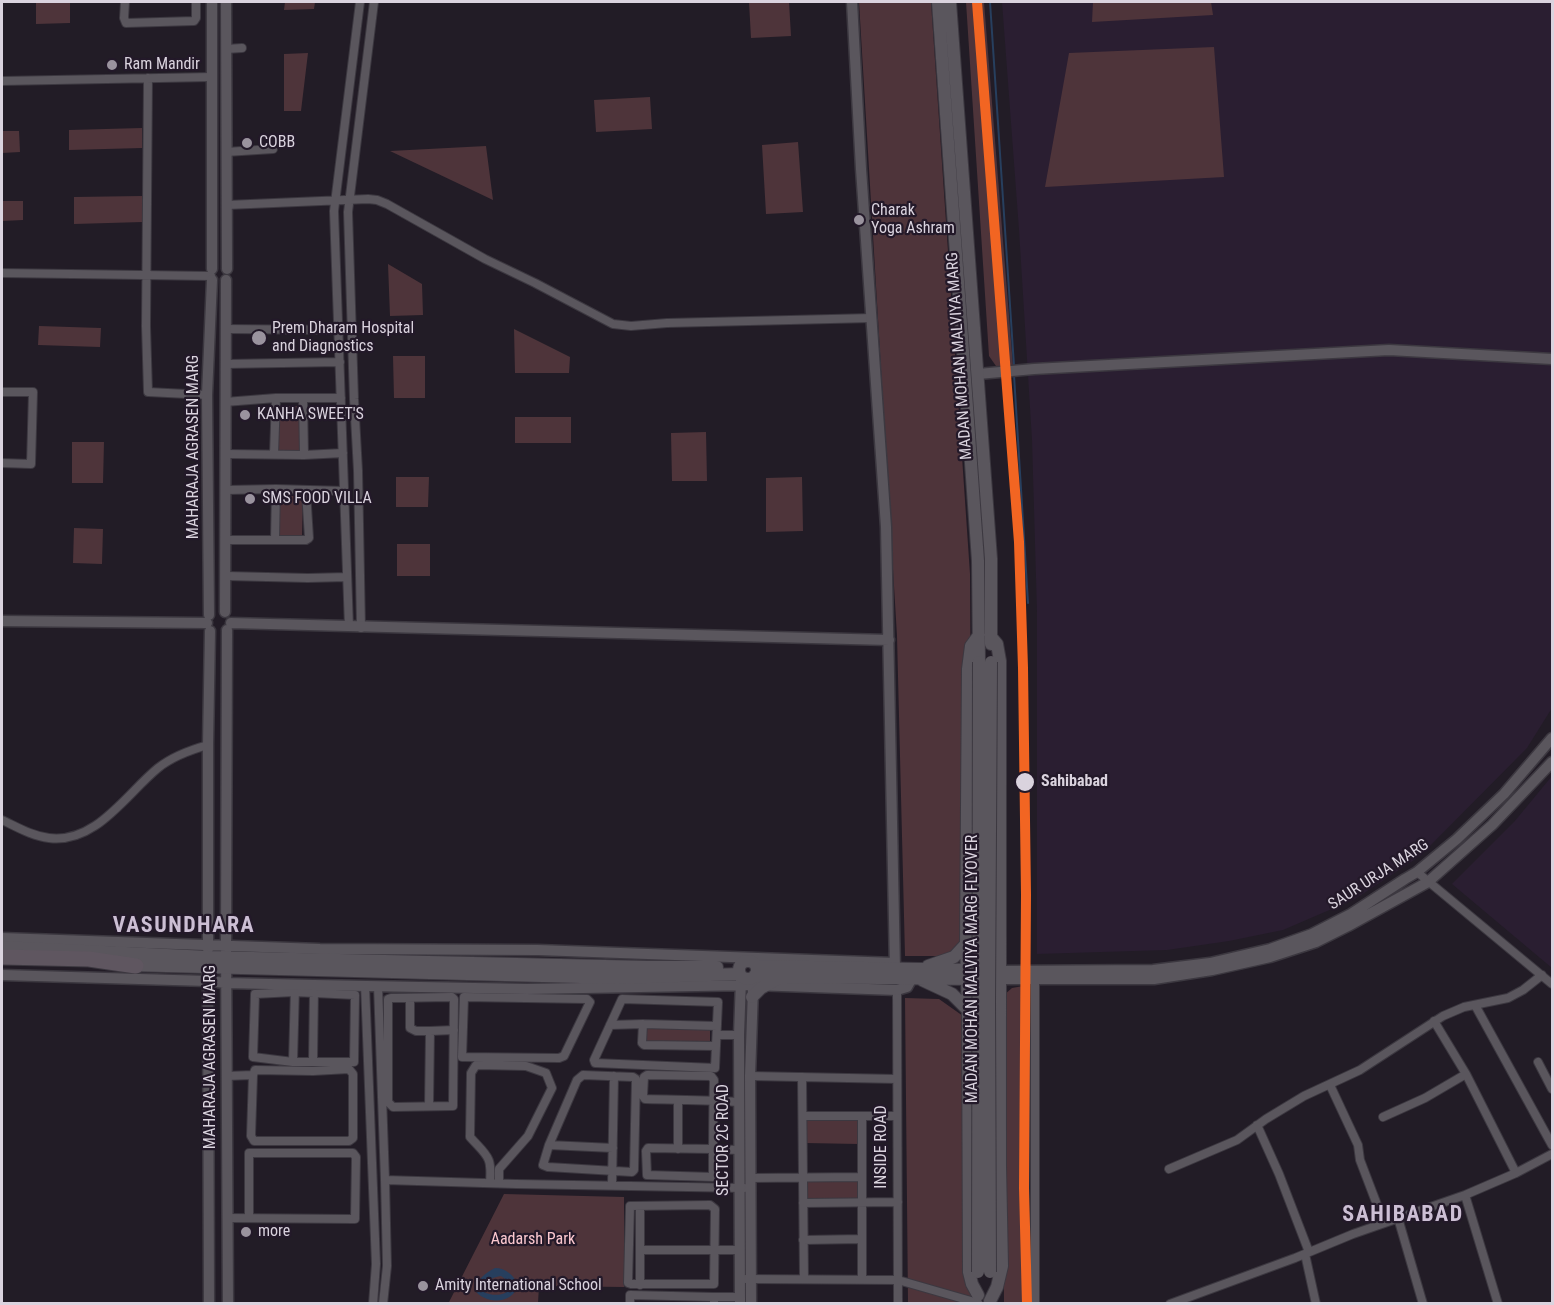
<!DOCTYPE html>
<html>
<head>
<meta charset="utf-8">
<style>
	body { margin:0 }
	#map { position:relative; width:1554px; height:1305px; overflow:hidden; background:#221c26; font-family:"Roboto Condensed",sans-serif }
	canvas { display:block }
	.frame { position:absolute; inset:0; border:3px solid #dad3de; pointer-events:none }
</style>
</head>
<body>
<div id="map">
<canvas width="1554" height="1305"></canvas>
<div class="frame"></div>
</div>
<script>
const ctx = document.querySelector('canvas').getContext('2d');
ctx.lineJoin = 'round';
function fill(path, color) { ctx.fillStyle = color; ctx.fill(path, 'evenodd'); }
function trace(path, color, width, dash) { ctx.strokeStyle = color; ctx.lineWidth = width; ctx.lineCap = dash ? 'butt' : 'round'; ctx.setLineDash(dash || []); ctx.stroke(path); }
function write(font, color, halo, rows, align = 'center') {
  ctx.font = font + ' "Roboto Condensed",sans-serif'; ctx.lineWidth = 4.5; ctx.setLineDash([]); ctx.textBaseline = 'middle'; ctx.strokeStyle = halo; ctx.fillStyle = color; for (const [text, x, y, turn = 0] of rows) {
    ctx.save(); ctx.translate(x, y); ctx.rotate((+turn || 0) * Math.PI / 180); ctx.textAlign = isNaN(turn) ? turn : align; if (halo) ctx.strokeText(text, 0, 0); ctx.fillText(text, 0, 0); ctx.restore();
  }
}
fill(new Path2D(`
	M1002 2H1552V708L1527 748 1420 856 1355 899 1283 930 1229 941 1167 950 1037 954V612L1032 440 1019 230Z
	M1552 776V968L1452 884 1514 822Z`), '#2a1e31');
fill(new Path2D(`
	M36 2H70V23L36 24Z
	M285 2H315L314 9 284 10Z
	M749 2H789L791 36 751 38Z
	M859 2H931L970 574 972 919 955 952 940 956H905L897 636Z
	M966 2H984L1013 366H996L989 356Z
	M1093 2H1211L1213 15 1092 22Z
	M1214 47 1224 177 1045 187 1069 53Z
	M308 53 301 111H284V54Z
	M650 97 652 129 596 132 594 100Z
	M142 128V148L69 150V130Z
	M2 131H19L20 152 2 153Z
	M798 142 803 212 766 214 762 145Z
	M486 146 493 200 390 151Z
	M142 196 143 222 74 224V197Z
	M2 201H23V220L2 221Z
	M388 264 422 284 423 315 390 316Z
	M39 326 101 328 100 347 38 345Z
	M514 329 570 357 569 373H515Z
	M393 356H425V398H394Z
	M276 406H300V454H277Z
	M515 417H571V443H515Z
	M706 432 707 481H672L671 433Z
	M72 442H104L103 483H72Z
	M396 477H429L428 507H396Z
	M802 477 803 531 766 532V478Z
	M277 496H303L302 536H277Z
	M74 528 103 529 102 564 73 563Z
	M397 544H430V576H397Z
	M1023 986 1025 1303 1004 1304 1002 1054 1004 995 1012 988Z
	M905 998 939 999 963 1016 973 1303H908Z
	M647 1027 710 1029V1043L646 1042Z
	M806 1118 860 1119 859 1144 805 1143Z
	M860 1179V1200L805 1201V1180Z
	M504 1194 624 1197V1287L539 1286 538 1303 448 1304Z`), '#4e343a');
fill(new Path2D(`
	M495 1268C506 1268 513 1275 518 1284 514 1305 484 1305 474 1289 478 1279 485 1273 495 1268ZM501 1276 512 1284C510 1296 493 1297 484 1292L483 1287C488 1280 493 1277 501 1276Z`), '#273f5e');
trace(new Path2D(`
	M990 2 1014 366
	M1014 375 1028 603
	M1030 994 1031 1304`), '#273f5e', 2);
const minor = new Path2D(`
	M125 2 124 18 126 23 194 21 196 18V2
	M226 49 242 48
	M148 78 146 326 148 392 207 395
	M2 81 212 77
	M226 152 273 149
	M227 205 368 199 377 200 387 204 485 259 535 283 613 324 631 326 667 323 872 318
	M2 273 211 276
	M225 329 338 330
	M225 364 340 362
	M2 392H33L31 464 2 463
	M303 399 304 455
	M225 402 276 398H341
	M226 454 304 455 343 453
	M274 454 276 398
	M226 490 276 489 344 491
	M226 540H306L309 538 306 491
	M275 540 276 489
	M226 576 308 578 347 577
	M349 627 334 211 360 2
	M361 628 358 471 354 399 348 212 374 2
	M2 820C17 827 32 836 49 838 96 844 126 794 158 768 173 756 190 750 208 745
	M1417 872 1552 984
	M365 985 376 1264 373 1304
	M378 986 385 1180 387 1266 383 1304
	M897 990 898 1304
	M294 992 355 995 354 1062H293L253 1057 255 994Z
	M452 997 454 999 453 1106 393 1107 388 1102V999L391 998Z
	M464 997 587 999 590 1002 564 1056 559 1058 462 1057Z
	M410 998V1028L416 1031H430L429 1106
	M622 999 718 1002 715 1068 595 1063 594 1060Z
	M1475 1005 1552 1145
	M1434 1021 1466 1074 1516 1173
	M610 1025 643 1024
	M430 1031 454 1030
	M717 1035H739
	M716 1046 644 1045 642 1043 643 1024 717 1026
	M293 1062 295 987
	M313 1062 314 988
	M1538 1062 1552 1089
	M583 1075 633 1077 636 1079 634 1170 632 1172 548 1167 543 1165 549 1145 577 1080Z
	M226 1076 253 1075 255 1070 313 1071 349 1069 353 1074V1138L349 1141H254L251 1136 253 1075
	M750 1076 897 1079
	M802 1077 804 1279
	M1330 1085 1358 1145 1360 1160 1384 1223
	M678 1100V1149
	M739 1102C708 1100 677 1100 645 1099L643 1096 644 1077 647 1075 711 1076 714 1080C713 1112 713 1143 713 1175V1177L647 1175 646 1151 648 1148 713 1149 739 1150
	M803 1116H897
	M1383 1117 1425 1098 1466 1074
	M1257 1125 1279 1174 1309 1252
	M549 1145 613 1148
	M1169 1169 1237 1140 1266 1119 1304 1096 1360 1070 1443 1016 1464 1007 1508 998 1523 990 1542 975
	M750 1178 862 1177
	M385 1180 516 1184 744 1188
	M490 1183C492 1156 488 1157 470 1137L471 1073 476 1065 526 1066 546 1073 552 1088 528 1136 499 1169V1183
	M612 1185 614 1076
	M1465 1195 1498 1304
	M803 1203 898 1202
	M710 1205 715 1209 714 1284H631L628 1283 630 1206Z
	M227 1218 353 1219H355L356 1157 353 1153H249V1215L250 1217
	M1398 1218 1423 1304
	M803 1240 862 1239
	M640 1250H740
	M1305 1254 1316 1304
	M746 1279 898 1280 978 1303
	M862 1280V1116
	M640 1285V1206
	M714 1297H740
	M630 1304V1295L714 1297V1304
	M1035 1304V979
	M1170 1304 1295 1258 1353 1234 1465 1195 1516 1173 1552 1154`);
const tertiary = new Path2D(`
	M212 2V269
	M226 2 227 269
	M852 2 861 169 886 527 895 969
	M978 374 1034 369 1389 350 1552 359
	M225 612 226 280
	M209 615 207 395 212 280
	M2 621 207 623
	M231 623 889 640
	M227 630 226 945 228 1304
	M2 938 320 949 538 950 895 963
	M208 949V745L210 631
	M1000 971 1153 970 1210 963 1270 949 1312 934 1351 914 1405 879 1417 872 1457 839 1504 794 1552 738
	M208 974 209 1304
	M2 975 208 981 226 983 314 985 527 989 753 985 897 990 907 987 912 978
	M1000 979H1154L1212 970 1270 957 1316 942 1348 926 1428 882 1492 825 1552 762
	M740 1304 739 1035 741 980
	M751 1304 750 1076 753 989`);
const secondary = new Path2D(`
	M938 2 978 561 979 662
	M950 2 991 559V644
	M2 947 208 957 648 967H717
	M739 970a9 9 0 1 1 18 0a9 9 0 1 1-18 0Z
	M129 965 618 978 740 974
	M756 966 975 970
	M928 966 954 957 966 944
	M755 975 784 977 975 979
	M922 980 952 994 968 1010
	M752 997 761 988 781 977
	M978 1295 972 1284 969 1272 968 1010 966 944 968 669 971 646 979 635
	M990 1301 997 1287 1002 1266 1000 1166V661L997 644 991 637`);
const motorway = new Path2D(`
	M2 957 89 959 136 966`);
trace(minor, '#3c3840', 10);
trace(tertiary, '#3c3840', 13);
trace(secondary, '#3c3840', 14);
trace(motorway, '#3c3840', 17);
trace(minor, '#5a565d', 8);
trace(tertiary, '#5a565d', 10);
trace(secondary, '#5a565d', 12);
trace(motorway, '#5f5660', 15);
const secondaryBridge = new Path2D(`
	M978 1272 979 662
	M990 1272 989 1001 991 662`);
trace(secondaryBridge, '#3c3840', 14, []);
trace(secondaryBridge, '#5a565d', 12);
trace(new Path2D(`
	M977 2 1019 542 1023 668 1026 895 1024 1188 1027 1304`), '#f26522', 10);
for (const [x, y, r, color] of [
	[112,65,6,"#9a939e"],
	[247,143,6,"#9a939e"],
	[859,220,6,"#9a939e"],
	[259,338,8,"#9a939e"],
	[245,415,6,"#9a939e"],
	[250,499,6,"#9a939e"],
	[1025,782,10,"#dad3de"],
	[246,1232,6,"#9a939e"],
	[423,1286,6,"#9a939e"]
]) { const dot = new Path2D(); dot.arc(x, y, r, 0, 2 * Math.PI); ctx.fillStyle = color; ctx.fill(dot); trace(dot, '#231929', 2); }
write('16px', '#dad3de', '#231929', [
	["Ram Mandir",124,65],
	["COBB",259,143],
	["Charak",871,211],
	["Yoga Ashram",871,229],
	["Prem Dharam Hospital",272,329],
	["and Diagnostics",272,347],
	["KANHA SWEET'S",257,415],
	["SMS FOOD VILLA",262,499],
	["more",258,1232],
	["Amity International School",435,1286]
], 'left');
write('16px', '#dad3de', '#231929', [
	["MADAN MOHAN MALVIYA MARG",960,356,-94],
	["MAHARAJA AGRASEN MARG",194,447,-90],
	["SAUR URJA MARG",1379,875,-33],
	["MADAN MOHAN MALVIYA MARG FLYOVER",973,969,-90],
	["MAHARAJA AGRASEN MARG",211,1057,-90],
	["SECTOR 2C ROAD",724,1140,-90],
	["INSIDE ROAD",882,1147,-90]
]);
write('bold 16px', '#dad3de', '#231929', [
	["Sahibabad",1041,782]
], 'left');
write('16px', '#fbc8cf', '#231929', [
	["Aadarsh Park",533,1240]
]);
ctx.letterSpacing = '1.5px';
write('bold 22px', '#ccbfd4', '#231929', [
	["VASUNDHARA",184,926],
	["SAHIBABAD",1403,1215]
]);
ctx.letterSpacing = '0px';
</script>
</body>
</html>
